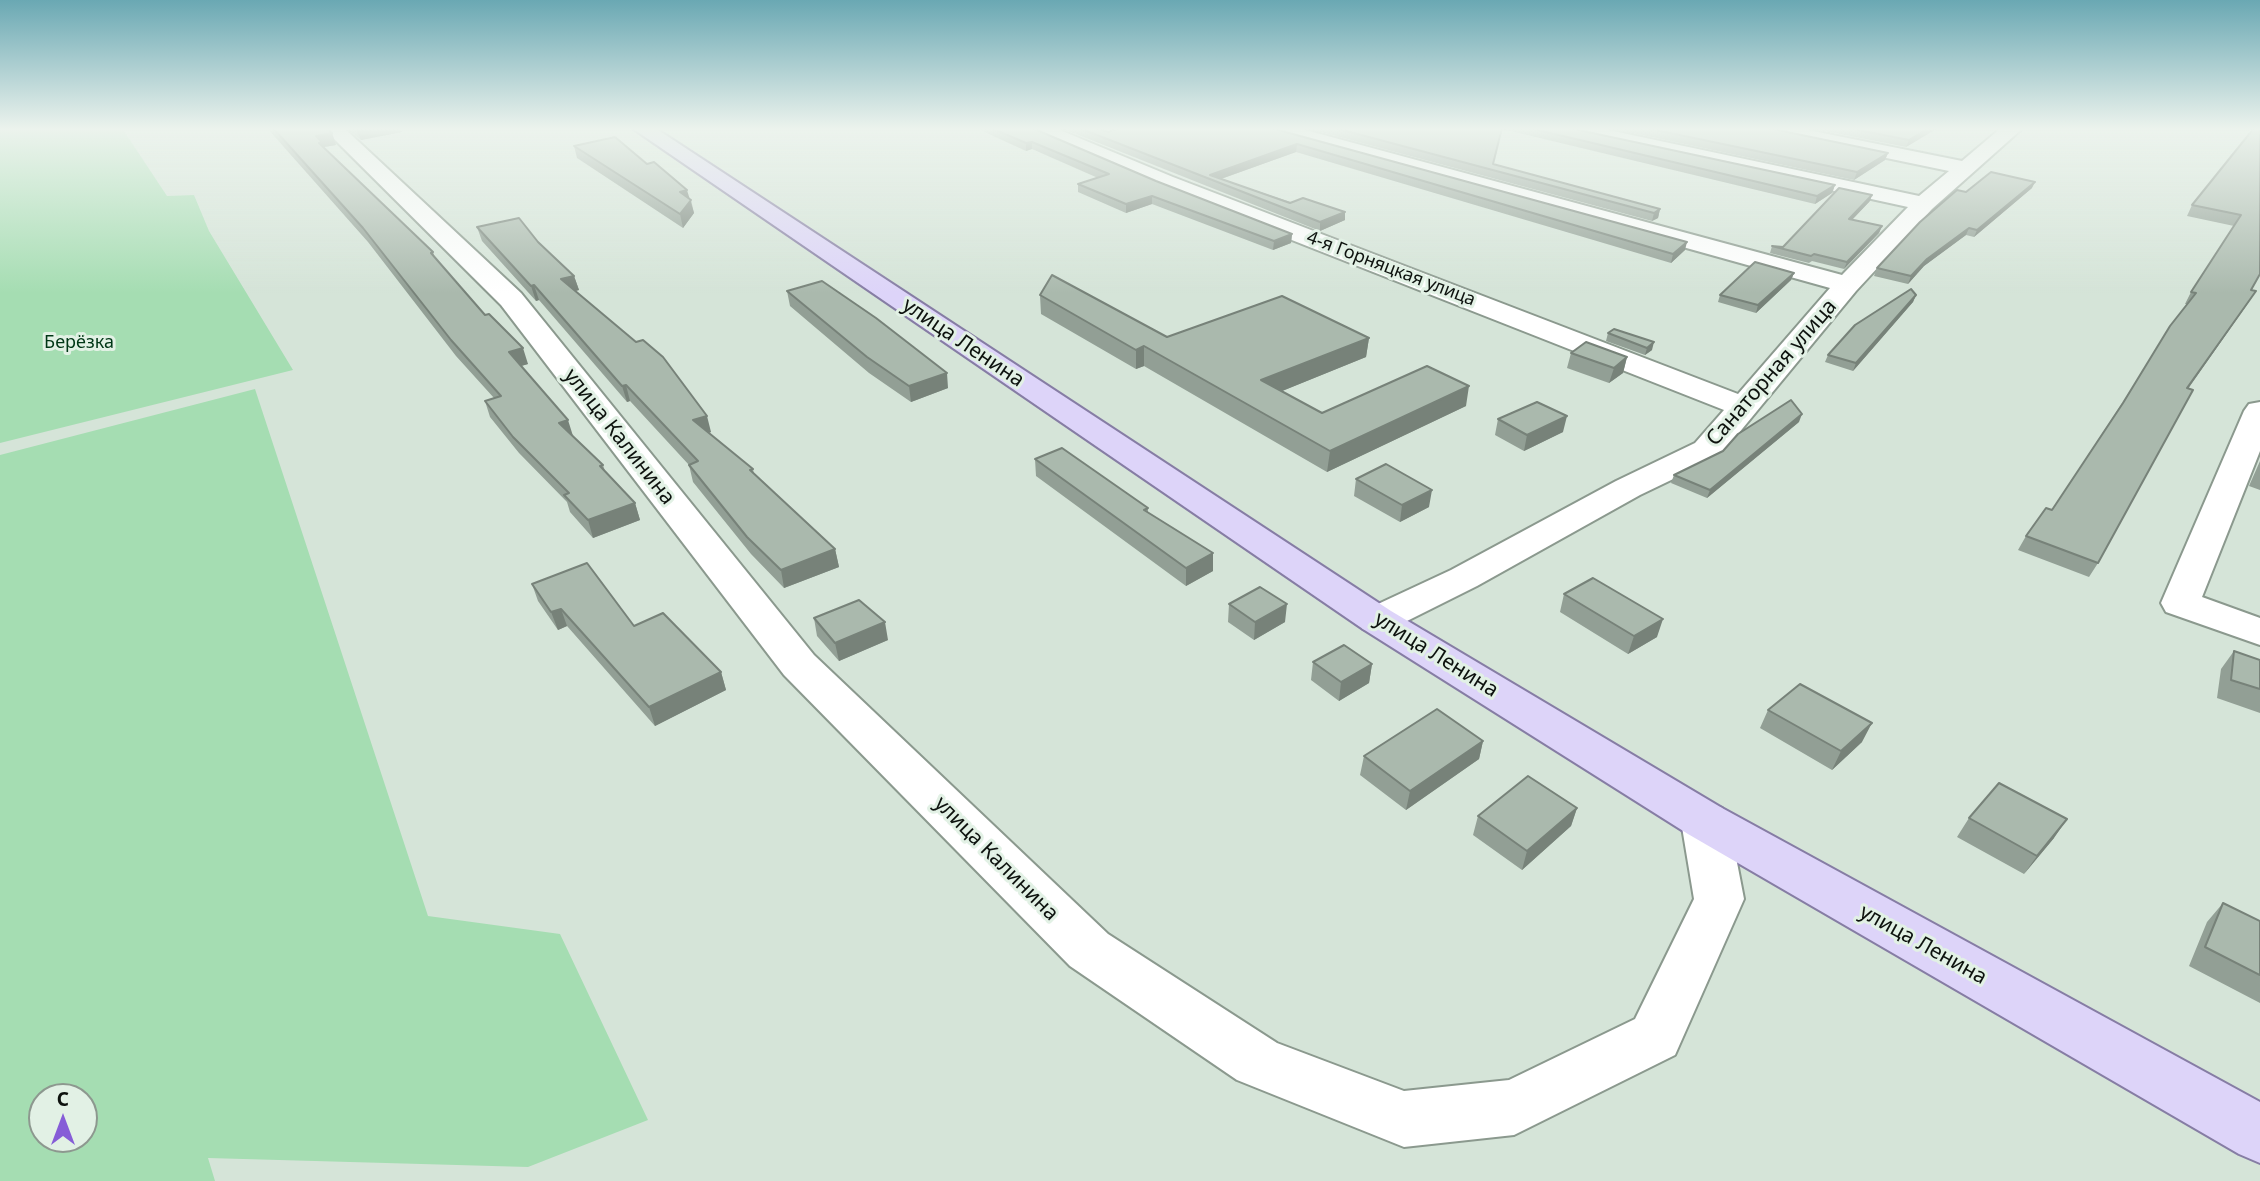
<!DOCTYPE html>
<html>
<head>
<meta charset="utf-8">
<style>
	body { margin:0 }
	#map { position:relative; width:2260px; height:1181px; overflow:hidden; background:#d5e4d8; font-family:"Noto Sans",sans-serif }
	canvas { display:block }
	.north { position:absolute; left:28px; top:1083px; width:70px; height:70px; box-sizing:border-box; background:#e2f1e5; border:2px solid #8d988f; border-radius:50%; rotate:0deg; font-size:19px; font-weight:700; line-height:28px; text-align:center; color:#0d120e }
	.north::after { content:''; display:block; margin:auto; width:24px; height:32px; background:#865dd7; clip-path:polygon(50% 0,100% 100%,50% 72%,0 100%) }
</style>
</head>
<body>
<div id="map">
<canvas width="2260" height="1181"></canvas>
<div class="north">С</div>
</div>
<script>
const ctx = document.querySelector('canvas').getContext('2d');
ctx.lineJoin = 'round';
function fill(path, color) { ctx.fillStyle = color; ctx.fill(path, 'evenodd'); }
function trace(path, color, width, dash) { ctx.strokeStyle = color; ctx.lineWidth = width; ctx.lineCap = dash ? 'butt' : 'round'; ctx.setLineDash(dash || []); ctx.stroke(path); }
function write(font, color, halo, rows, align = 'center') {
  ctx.font = font + ' "Noto Sans",sans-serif'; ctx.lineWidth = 6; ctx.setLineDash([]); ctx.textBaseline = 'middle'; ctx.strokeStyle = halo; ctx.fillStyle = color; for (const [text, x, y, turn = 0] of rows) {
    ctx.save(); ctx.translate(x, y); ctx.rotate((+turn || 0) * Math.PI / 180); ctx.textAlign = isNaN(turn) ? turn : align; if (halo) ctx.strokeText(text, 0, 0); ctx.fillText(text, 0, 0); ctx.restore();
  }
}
fill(new Path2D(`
	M0 128H122L167 196 194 195 209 231 293 370 0 443Z
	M255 389 428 916 560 934 648 1120 528 1167 208 1158 215 1181H0V455ZM42 1097H84V1139H42Z`), '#a5ddb2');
const minor = new Path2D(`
	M323 128H344L521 293 814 655 1108 934 1277 1043 1404 1091 1509 1080 1635 1019 1694 899 1681 821 1688 808 1705 803 1722 808 1729 821 1744 899 1675 1055 1514 1135 1404 1147 1237 1080 1070 966 784 675 501 305Z
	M1029 128H1055L1173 177 1738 394 1830 288 1270 132 1267 128H1298L1842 275 1908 207 1573 134 1566 132 1563 128H1599L1919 196 1949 171 1771 134 1764 132 1761 128H1798L1962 161 2001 128H2023L1932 209 1856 291 1719 457 1640 495 1477 586 1391 629 1377 633 1363 629 1357 620 1363 611 1451 570 1616 481 1695 443 1724 410 1157 187 1032 132Z
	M2260 402V451L2202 597 2260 618V645L2166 612 2161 603 2244 411 2249 404Z`);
const major = new Path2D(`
	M632 128H655L1391 611 1722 808 2260 1102V1163L2239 1154 1688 834 1363 629Z`);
trace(minor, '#8b998e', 4);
trace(major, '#867da4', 4);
fill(minor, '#fff');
fill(major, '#ddd4f9');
fill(new Path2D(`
	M267 128H326L332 133 336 145 324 147 325 149 433 252 435 258 528 364 521 366 573 436 603 465 605 471 635 503 640 520 593 538 570 512 567 502 519 453 490 417 485 401 494 398 456 356 368 242Z
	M346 128H400L402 132 361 140Z
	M980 128H1032L1156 181 1292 234 1291 243 1273 250 1152 204 1126 213 1078 192V184L1098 178 1032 149 1026 151 980 130Z
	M1061 128H1097L1108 132 1271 128 1685 250 1671 263 1296 152 1221 179 1345 220 1320 231Z
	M1306 128H1569L1835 185 1832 193 1815 204 1502 129 1493 164 1660 209 1658 218 1652 221Z
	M1609 128H1768L1888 153 1885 160 1854 180Z
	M1809 128H1938L1906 147Z
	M2254 128 2251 290 2248 303 2188 389 2098 563 2089 577 2018 550 2026 536 2052 510 2187 304H2185L2191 292 2234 226 2187 216 2192 205Z
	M574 146 689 199 691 200 694 213 683 228 577 158Z
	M2032 188 1974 237 1966 235 1924 266 1908 284 1874 276 1877 268 1966 192Z
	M1870 201 1852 220 1882 226 1879 233 1844 269 1812 261 1809 263 1770 253 1772 246 1783 247Z
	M477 227 538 242 574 276 579 290 575 291 711 432 709 433 753 469 754 474 835 549 839 567 784 588 751 554 693 482 689 465 630 401 627 402 539 300 536 301 482 241Z
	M1794 273 1791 280 1756 313 1718 302 1720 295Z
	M787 291 948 388 911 402 869 373 790 306Z
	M1040 295 1167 337 1369 338 1366 357 1282 391 1322 413 1466 406 1327 472 1144 366 1136 369 1041 314Z
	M1916 295 1913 302 1853 371 1825 362 1828 355Z
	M1608 333 1652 350 1645 355 1606 341Z
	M1571 353 1627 357 1623 373 1609 383 1567 368Z
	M1498 419 1563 432 1524 451 1495 435Z
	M1799 422 1707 498 1671 483 1674 475Z
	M1035 459 1148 508V512L1213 571 1186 586 1036 476Z
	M2260 461V490L2249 486Z
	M1356 479 1429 507 1400 522 1354 496Z
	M532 584 634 626 721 672 726 690 655 726 567 626 558 630 538 601Z
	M1564 594 1657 637 1628 654 1560 612Z
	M1229 604 1285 622 1254 640 1228 622Z
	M814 618 888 640 839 661 817 636Z
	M2234 651 2260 660V713L2217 698 2221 669Z
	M1313 662 1372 664 1369 683 1339 701 1311 680Z
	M1768 710 1862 742 1832 770 1760 728Z
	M1483 741 1479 759 1406 810 1360 775 1364 756Z
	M1577 808 1571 826 1522 870 1473 835 1478 816Z
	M1969 818 2054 838 2024 874 1957 837Z
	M2223 903 2260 921V1003L2189 966 2207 922Z`), '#929f95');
fill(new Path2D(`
	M356 128H400L402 132 361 140Z
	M1929 128H1938L1906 147 1909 140Z
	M332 133 336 145 324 147 327 154 324 155 316 136Z
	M1032 142V149L1026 151V143Z
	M1297 144 1296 152 1215 181 1210 175Z
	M1888 153 1885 160 1854 180 1857 172Z
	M2035 182 2032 188 1974 237 1977 230Z
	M1835 185 1832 193 1815 204 1817 196Z
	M687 190 694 213 683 228 680 214V192Z
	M1872 195 1870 201 1846 226 1849 219Z
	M1152 196V204L1126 213V204Z
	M1660 209 1658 218 1652 221 1654 213Z
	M1345 212V220L1320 231V222Z
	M1882 226 1879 233 1844 269 1847 262Z
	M1969 228 1966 235 1924 266 1908 284 1911 276 1927 259Z
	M1292 234 1291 243 1273 250 1274 241Z
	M1687 242 1685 250 1671 263 1673 254Z
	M1794 273 1791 280 1756 313 1758 305Z
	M574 276 579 290 565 294 561 279Z
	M534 285 539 300 536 301 531 286Z
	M2256 291 2248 303 2179 401 2187 388Z
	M1916 295 1913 302 1853 371 1856 363Z
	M1369 338 1366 357 1260 400 1261 380Z
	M1654 342 1652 350 1645 355 1647 348Z
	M1144 346V366L1136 369V350Z
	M523 348 528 364 514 368 509 352Z
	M1627 357 1623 373 1609 383 1614 368Z
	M947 373 948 388 911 402 909 386Z
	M626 385 630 401 627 402 622 386Z
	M1469 386 1466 406 1327 472 1330 451Z
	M1802 414 1799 422 1707 498 1710 490Z
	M707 416 711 432 697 436 693 420Z
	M1567 416 1563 432 1524 451 1527 435Z
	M568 420 573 436 564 439 559 423Z
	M1432 490 1429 507 1400 522 1402 505Z
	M635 503 640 520 593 538 588 520Z
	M835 549 839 567 784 588 781 570Z
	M1213 553V571L1186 586V568Z
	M1287 604 1285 622 1254 640 1255 622Z
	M561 609 567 626 558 630 551 612Z
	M1663 619 1657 637 1628 654 1634 636Z
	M885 622 888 640 839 661 835 643Z
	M1372 664 1369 683 1339 701 1341 682Z
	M721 672 726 690 655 726 649 707Z
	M1872 723 1862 742 1832 770 1841 751Z
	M1483 741 1479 759 1406 810 1410 791Z
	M1577 808 1571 826 1522 870 1527 851Z
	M2067 819 2054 838 2024 874 2037 856Z`), '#778279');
const building = new Path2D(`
	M273 128H326L332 133 316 136 322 142 319 143 433 252 431 253 485 315 489 314 523 348 509 352 568 420 559 423 603 465 600 466 635 503 588 520 564 495 569 493 513 437 485 401 501 396 451 340 363 228Z
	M991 128H1032L1156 181 1292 234 1274 241 1152 196 1126 204 1078 184 1109 174 1032 142 1026 143Z
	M1079 128H1097L1108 132 1121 128H1271L1687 242 1673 254 1297 144 1210 175 1290 203 1303 198 1345 212 1320 222Z
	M1335 128H1502L1493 164 1660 209 1654 213Z
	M1529 128H1569L1835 185 1817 196Z
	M1646 128H1768L1888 153 1857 172Z
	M1848 128H1929L1909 140Z
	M2254 128H2260V274L2251 290 2256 291 2187 388 2193 390 2098 563 2026 536 2046 508 2052 510 2123 403 2170 326 2196 293 2191 292 2241 215 2192 205Z
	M615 137 647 164 654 162 687 190 680 192 691 200 680 214 574 146Z
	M1991 172 2035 182 1977 230 1969 228 1927 259 1911 276 1877 268 1920 222 1957 190 1966 192Z
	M1839 188 1872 195 1849 219 1882 226 1847 262 1814 254 1811 256 1772 246 1783 247Z
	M519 218 538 242 574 276 561 279 636 342 643 340 663 357 707 416 693 420 753 469 750 470 835 549 781 570 747 537 689 465 698 461 626 385 622 386 534 285 531 286 477 227Z
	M1755 262 1794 273 1758 305 1720 295Z
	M1052 275 1167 337 1282 296 1369 338 1261 380 1322 413 1427 366 1469 386 1330 451 1144 346 1136 350 1040 295Z
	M822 281 876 318 947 373 909 386 867 357 787 291Z
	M1911 289 1916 295 1856 363 1828 355 1855 325Z
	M1614 329 1654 342 1647 348 1608 333Z
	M1586 342 1627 357 1614 368 1571 353Z
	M1791 400 1802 414 1710 490 1674 475 1723 451 1738 434Z
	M1537 402 1567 416 1527 435 1498 419Z
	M1062 448 1148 508 1144 510 1213 553 1186 568 1035 459Z
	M1386 464 1432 490 1402 505 1356 479Z
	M587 563 634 626 663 613 721 672 649 707 561 609 551 612 532 584Z
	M1593 578 1663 619 1634 636 1564 594Z
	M1260 587 1287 604 1255 622 1229 604Z
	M859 600 885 622 835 643 814 618Z
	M1344 645 1372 664 1341 682 1313 662Z
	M2234 651 2260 660V689L2231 680Z
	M1800 684 1872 723 1841 751 1768 710Z
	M1437 709 1483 741 1410 791 1364 756Z
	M1528 776 1577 808 1527 851 1478 816Z
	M1999 783 2067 819 2037 856 1969 818Z
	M2223 903 2260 921V975L2205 947Z`);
fill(building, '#aab9ad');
trace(building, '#778279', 2);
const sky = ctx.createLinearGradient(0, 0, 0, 293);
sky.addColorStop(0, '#6aa8b3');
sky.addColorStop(0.44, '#ecf3ed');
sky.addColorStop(1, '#ecf3ed00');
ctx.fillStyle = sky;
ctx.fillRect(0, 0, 2260, 293);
write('18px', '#0d120e', '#e2f1e5', [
	["4-я Горняцкая улица",1391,269,21]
]);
write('18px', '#003716', '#e2f1e5', [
	["Берёзка",79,343]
]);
write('21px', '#0d120e', '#e2f1e5', [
	["улица Ленина",963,343,34],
	["Санаторная улица",1772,373,-49],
	["улица Калинина",619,437,52],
	["улица Ленина",1436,655,32],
	["улица Калинина",996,859,45],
	["улица Ленина",1923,945,29]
]);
</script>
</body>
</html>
